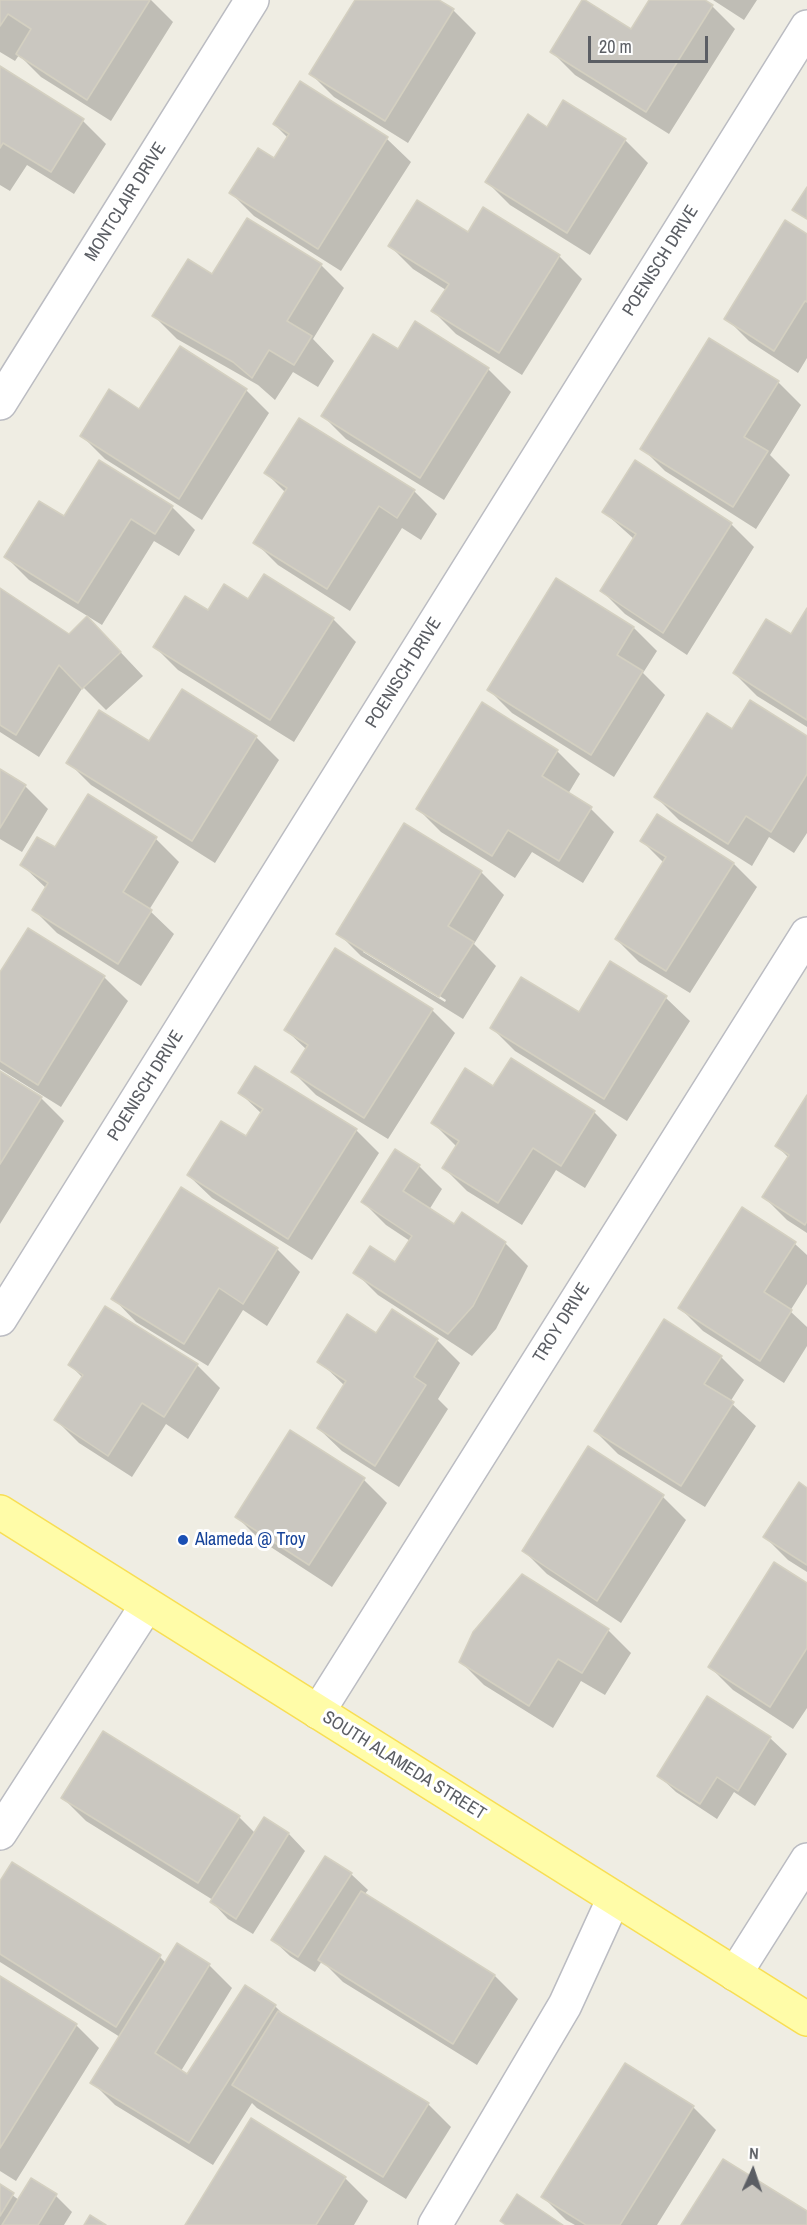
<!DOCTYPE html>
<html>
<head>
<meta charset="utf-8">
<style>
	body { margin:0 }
	#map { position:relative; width:807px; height:2225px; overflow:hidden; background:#efede3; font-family:"Archivo Narrow",sans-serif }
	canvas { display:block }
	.north { position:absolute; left:723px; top:2141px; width:60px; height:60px; -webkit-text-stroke:4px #fff; paint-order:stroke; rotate:3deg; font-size:16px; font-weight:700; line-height:24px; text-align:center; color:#5b5e64 }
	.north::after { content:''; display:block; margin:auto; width:21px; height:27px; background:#5b5e64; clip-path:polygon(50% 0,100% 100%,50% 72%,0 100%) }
	.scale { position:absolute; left:588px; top:36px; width:120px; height:27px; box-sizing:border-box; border:3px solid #5b5e64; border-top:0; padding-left:8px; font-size:18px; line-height:21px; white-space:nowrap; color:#5b5e64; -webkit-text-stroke:4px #fff; paint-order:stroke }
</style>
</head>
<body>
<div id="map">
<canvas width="807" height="2225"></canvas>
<div class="north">N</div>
<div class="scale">20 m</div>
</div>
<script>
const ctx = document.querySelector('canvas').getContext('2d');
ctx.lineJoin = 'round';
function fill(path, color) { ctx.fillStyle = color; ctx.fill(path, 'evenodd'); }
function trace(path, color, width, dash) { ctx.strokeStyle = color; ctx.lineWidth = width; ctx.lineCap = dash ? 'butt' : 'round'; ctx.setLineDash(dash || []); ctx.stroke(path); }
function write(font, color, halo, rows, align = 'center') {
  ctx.font = font + ' "Archivo Narrow",sans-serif'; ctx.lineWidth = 6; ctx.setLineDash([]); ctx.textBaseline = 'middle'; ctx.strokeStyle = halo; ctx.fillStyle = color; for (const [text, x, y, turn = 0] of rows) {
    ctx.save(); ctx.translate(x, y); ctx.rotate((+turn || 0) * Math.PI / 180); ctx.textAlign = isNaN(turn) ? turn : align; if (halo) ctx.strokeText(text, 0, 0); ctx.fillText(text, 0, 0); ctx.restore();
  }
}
fill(new Path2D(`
	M0 0H151L173 22 111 121 41 77 19 55 15 61 0 52Z
	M357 0H436L453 10 476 33 408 143 334 97 311 74Z
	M651 0H702L712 6 735 29 669 134 575 75 552 52 632 31Z
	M713 0H757L744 20Z
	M0 68 83 121 106 144 74 194 27 165 10 191 0 185Z
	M300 83 387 139 411 162 341 271 254 216 231 193 274 160 288 138 274 124Z
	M547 129 625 140 648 163 590 255 510 205 487 182Z
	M248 220 321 265 344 288 313 339 334 361 318 387 293 372 275 400 258 385 177 339 154 316 213 277Z
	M468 234 559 256 582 279 522 375 456 334 433 311 446 290 413 269 390 246Z
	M807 236V358L798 373 749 341 726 318Z
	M399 351 488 369 511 392 444 500 346 439 323 416Z
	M778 382 801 405 770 455 790 475 756 529 665 471 642 448Z
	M246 390 269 413 202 520 105 459 82 436 140 411Z
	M266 473 414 491 437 514 421 540 402 528 350 611 278 565 255 542 286 493Z
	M172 507 195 530 179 556 154 541 102 625 29 580 6 557 64 518Z
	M604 512 731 524 754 547 687 655 625 614 602 591 634 539Z
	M557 580 634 628 657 651 643 673 665 695 614 777 512 713 489 690Z
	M0 590 69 636 110 641 143 676 106 710 83 687 39 757 0 732Z
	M807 611V727L757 696 734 673 792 636Z
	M209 612 333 619 356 642 294 742 178 670 155 647Z
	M732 731 807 738V833L794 853 769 837 752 866 679 820 656 797Z
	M256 737 279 760 215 863 91 785 68 762 149 744Z
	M557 751 580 774 568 794 591 809 614 832 583 883 532 852 515 878 441 832 418 809Z
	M0 771 25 786 48 809 22 852 0 839Z
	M657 816 734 864 757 887 690 993 639 962 616 939 664 863 642 841Z
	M156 839 179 862 149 910 174 934 141 986 57 933 34 910 47 889 22 865 56 850Z
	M481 872 504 895 474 944 496 966 463 1019 361 956 338 933ZM363 948 446 1000 445 1002 363 952Z
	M28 930 105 978 128 1001 61 1107 0 1069V975Z
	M611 963 666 998 690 1021 627 1121 515 1051 492 1028 579 1014Z
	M432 1010 455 1033 388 1139 316 1095 293 1072 307 1050 286 1030Z
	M0 1072 41 1098 64 1121 0 1224Z
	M494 1088 594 1112 617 1135 585 1188 556 1170 522 1225 467 1191 444 1168 457 1147 433 1123Z
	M240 1093 356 1130 379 1153 312 1260 212 1198 188 1175 247 1138 262 1114Z
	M807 1098V1233L787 1220 764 1197 789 1158 777 1146Z
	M395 1151 419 1166 442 1189 429 1210 454 1227 505 1243 528 1266 496 1329 472 1356 378 1295 355 1272 395 1264 410 1241 386 1225 363 1202Z
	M742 1209 795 1244 807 1255V1284L790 1311 807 1327V1346L784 1383 703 1331 680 1308Z
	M277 1249 300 1272 267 1326 243 1310 208 1366 136 1322 113 1298Z
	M377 1335 437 1340 460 1363 438 1399 448 1409 399 1487 342 1451 318 1428 345 1386 319 1361Z
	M721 1357 744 1380 730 1402 756 1426 705 1507 618 1454 595 1431Z
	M70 1365H197L220 1388 188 1439 166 1424 132 1477 79 1443 56 1420 83 1378Z
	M364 1480 387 1503 332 1587 260 1540 237 1517Z
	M807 1490V1572L788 1560 765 1537Z
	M663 1497 686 1520 621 1623 547 1574 524 1551Z
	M807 1585V1708L793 1729 733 1690 710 1667Z
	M608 1630 631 1653 605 1695 581 1681 553 1728 484 1685 461 1662Z
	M770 1738 787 1754 755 1806 734 1792 717 1819 676 1792 659 1776Z
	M63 1798 239 1817 255 1833 264 1819 289 1834 305 1851 253 1934 228 1919 212 1902 213 1900 86 1821Z
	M13 1864 160 1957 166 1963 209 1965 232 1988 181 2071 188 2076 275 2006 288 2019 428 2104 451 2127 406 2199 257 2108 252 2103 213 2165 115 2105 92 2082 120 2037 0 1962V1884Z
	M351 1874 368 1890 364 1895 495 1976 518 1999 477 2065 343 1982 322 1961 315 1972 290 1956 273 1940Z
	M0 1977 76 2025 99 2048 16 2181 0 2171Z
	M693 2107 716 2130 657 2225H575L566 2220 543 2197Z
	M252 2120 345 2178 368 2201 354 2225H187Z
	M31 2180 56 2196 72 2212 64 2225H0V2186L19 2200Z`), '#0003');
const building = new Path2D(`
	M0 0H150L87 100 16 54 31 29 8 14 0 26Z
	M355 0H439L454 9 385 121 309 74Z
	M582 0H585L631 29 649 0H705L713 5 646 112 550 52Z
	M0 66 84 119 51 172 3 143 0 148Z
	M300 81 388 137 318 249 229 193 258 148 274 158 289 134 273 124Z
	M563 100 626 139 567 233 485 182 528 114 547 127Z
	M807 187V219L792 210Z
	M417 200 468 232 483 207 560 255 499 353 431 311 449 284 388 246Z
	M247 218 322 264 287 321 312 336 294 365 269 350 252 378 233 362 152 316 188 259 212 274Z
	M785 220 807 234V302L805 301 774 351 724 319Z
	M415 321 489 368 420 478 321 416 373 334 398 349Z
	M709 338 779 381 744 437 768 451 733 507 640 449Z
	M180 346 247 389 179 499 80 436 109 389 139 409Z
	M299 418 415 490 397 518 379 506 327 589 253 543 287 488 264 473Z
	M99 460 173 506 155 534 131 519 78 603 4 557 39 501 64 516Z
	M635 460 732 523 663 633 600 591 636 534 602 512Z
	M264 574 334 618 270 720 153 647 185 596 208 610 224 584 248 599Z
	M556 578 634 627 617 655 643 671 591 755 487 690Z
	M0 588 69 634 87 616 121 652 82 689 59 665 16 735 0 725Z
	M807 608V720L733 673 766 619 791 634Z
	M182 689 257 736 192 841 66 763 99 710 149 741Z
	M750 700 807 736V774L771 832 746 816 728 844 654 797 707 713 732 729Z
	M482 702 558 750 542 776 592 807 559 861 508 830 492 856 416 809Z
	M0 769 26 785 0 828Z
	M88 794 157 837 123 892 152 910 118 964 32 910 48 883 20 865 37 837 55 847Z
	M657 814 734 863 666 971 615 939 666 857 640 841Z
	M404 823 482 871 448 926 474 942 439 997 336 934Z
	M28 928 105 976 38 1085 0 1061V972Z
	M335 948 433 1009 364 1118 291 1072 308 1045 284 1030Z
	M610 961 667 996 604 1099 490 1028 521 977 579 1012Z
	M511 1058 595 1111 561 1166 533 1148 498 1203 442 1168 459 1141 431 1123 465 1068 493 1086Z
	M255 1066 357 1129 288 1239 187 1175 221 1121 246 1136 263 1109 238 1093Z
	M0 1071 42 1097 0 1164Z
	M807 1095V1221L805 1225 762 1197 789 1155 775 1146Z
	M395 1149 420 1165 403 1191 454 1224 462 1212 506 1242 473 1306 448 1334 353 1273 370 1246 395 1262 412 1236 361 1202Z
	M181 1187 278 1248 243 1304 219 1288 184 1344 111 1299Z
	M742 1207 796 1242 764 1292 792 1310 760 1361 678 1308Z
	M105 1306 198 1364 164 1417 142 1403 108 1456 54 1420 83 1375 68 1365Z
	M392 1309 438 1339 414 1377 426 1385 375 1466 317 1428 346 1381 317 1362 347 1314 376 1333Z
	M664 1319 722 1356 704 1384 734 1402 681 1486 594 1431Z
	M290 1430 365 1478 309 1565 235 1517Z
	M588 1446 664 1495 597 1601 522 1551Z
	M799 1482 807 1488V1565L763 1537Z
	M774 1562 807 1583V1648L770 1707 708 1667Z
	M522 1574 609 1629 582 1673 558 1659 529 1706 459 1662 473 1632Z
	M707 1696 771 1737 738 1791 717 1777 700 1804 657 1776Z
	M103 1731 240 1816 198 1883 61 1798Z
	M264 1817 289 1833 236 1919 210 1902Z
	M325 1856 352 1873 298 1957 271 1940Z
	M12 1862 161 1955 116 2027 0 1954V1881Z
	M361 1891 495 1975 453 2044 318 1960Z
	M177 1943 210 1964 155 2053 187 2074 245 1985 276 2005 189 2143 90 2083Z
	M0 1976 77 2024 0 2148Z
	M278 2011 429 2103 383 2177 232 2085Z
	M625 2063 694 2106 620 2225H586L541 2197Z
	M251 2118 346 2177 316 2225H185Z
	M723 2159 807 2211V2225H681Z
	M31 2178 57 2194 38 2225H2Z
	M0 2184 14 2193 0 2216Z
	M517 2194 563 2225H506L500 2221Z
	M90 2215 106 2225H84Z`);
fill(building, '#cac7c0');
trace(building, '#d4d0c1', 1.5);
const minor = new Path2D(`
	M0 403 252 0
	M0 1319 807 27
	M318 1712 807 934
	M0 1833 147 1605
	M735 1974 807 1860
	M435 2225 565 2005 614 1898`);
const major = new Path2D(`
	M0 1512 807 2019`);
trace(minor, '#bbbcc2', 36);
trace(major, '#f8de53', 36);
trace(minor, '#fff', 33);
trace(major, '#fffca8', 33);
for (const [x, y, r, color] of [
	[183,1540,6,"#1a4fb4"]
]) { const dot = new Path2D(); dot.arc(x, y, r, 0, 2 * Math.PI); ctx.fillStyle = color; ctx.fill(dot); trace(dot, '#fff', 2); }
write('18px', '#5b5e64', '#fff', [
	["MONTCLAIR DRIVE",126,202,-58],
	["POENISCH DRIVE",661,261,-58],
	["POENISCH DRIVE",404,673,-58],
	["POENISCH DRIVE",146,1086,-58],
	["TROY DRIVE",562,1323,-58],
	["SOUTH ALAMEDA STREET",404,1766,32]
]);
write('18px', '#164399', '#fff', [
	["Alameda @ Troy",195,1540]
], 'left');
</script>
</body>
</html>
